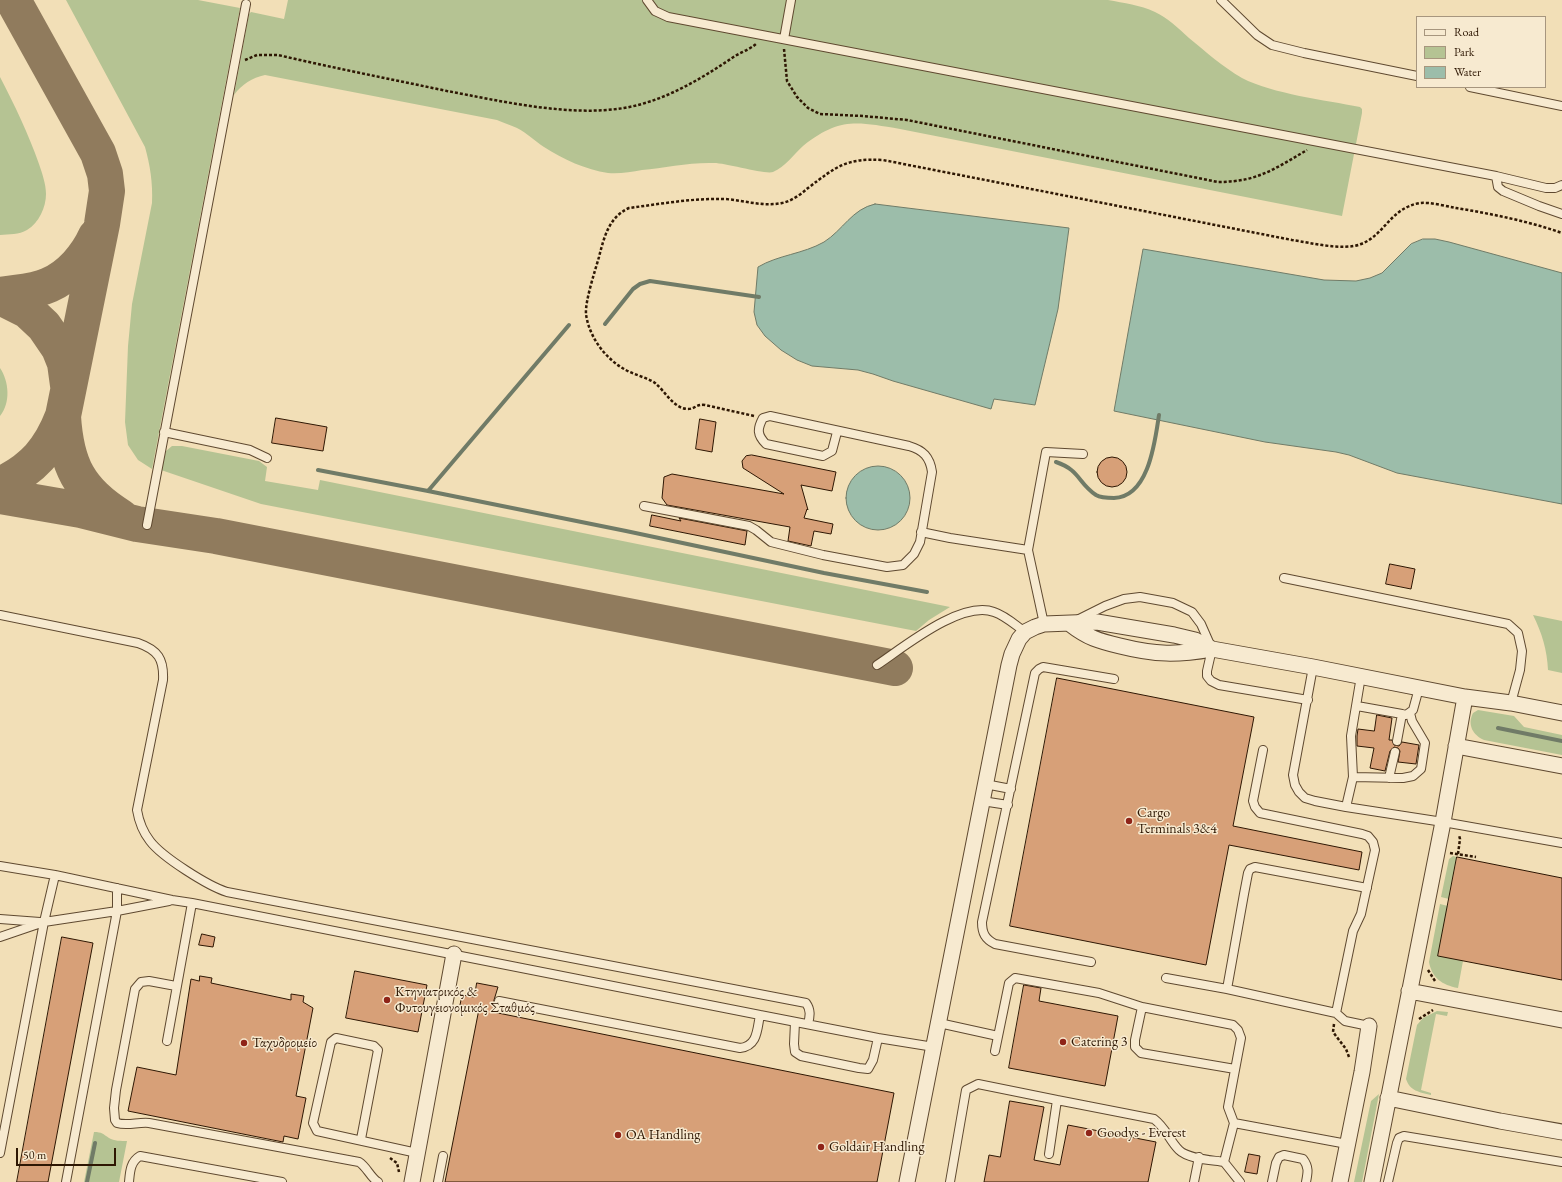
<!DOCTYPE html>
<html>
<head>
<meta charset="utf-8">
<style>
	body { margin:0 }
	#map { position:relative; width:1562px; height:1182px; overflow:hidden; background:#f2dfb7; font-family:"EB Garamond",serif }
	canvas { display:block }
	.legend { position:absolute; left:1416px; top:16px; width:130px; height:72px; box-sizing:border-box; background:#f7ead0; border:1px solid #a7967e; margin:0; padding:5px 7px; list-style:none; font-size:12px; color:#2e1703 }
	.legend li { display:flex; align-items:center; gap:8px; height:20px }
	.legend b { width:20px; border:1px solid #a7967e }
	.scale { position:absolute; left:16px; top:1148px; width:100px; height:18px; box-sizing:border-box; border:2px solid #2e1703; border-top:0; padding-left:5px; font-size:12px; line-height:14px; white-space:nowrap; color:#2e1703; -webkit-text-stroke:3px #f7ead0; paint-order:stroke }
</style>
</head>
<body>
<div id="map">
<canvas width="1562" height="1182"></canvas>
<ul class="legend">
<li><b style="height:5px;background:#f7ead0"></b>Road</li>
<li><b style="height:11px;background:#b5c393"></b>Park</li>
<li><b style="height:11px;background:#9cbdaa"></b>Water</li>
</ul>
<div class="scale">50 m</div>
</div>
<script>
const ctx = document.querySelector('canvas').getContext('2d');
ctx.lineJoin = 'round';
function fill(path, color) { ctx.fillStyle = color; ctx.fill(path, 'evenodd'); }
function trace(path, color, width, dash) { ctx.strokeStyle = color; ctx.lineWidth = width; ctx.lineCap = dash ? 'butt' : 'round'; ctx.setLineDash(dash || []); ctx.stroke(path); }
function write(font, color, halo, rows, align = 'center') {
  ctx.font = font + ' "EB Garamond",serif'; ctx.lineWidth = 3; ctx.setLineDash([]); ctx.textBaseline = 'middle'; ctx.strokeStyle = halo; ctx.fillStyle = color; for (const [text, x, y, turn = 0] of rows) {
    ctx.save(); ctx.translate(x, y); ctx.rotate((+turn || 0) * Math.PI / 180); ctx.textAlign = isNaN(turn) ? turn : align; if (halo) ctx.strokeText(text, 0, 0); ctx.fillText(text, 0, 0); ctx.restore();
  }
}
fill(new Path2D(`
	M66 0H198L240 8 152 469 138 460 128 445 125 422 128 346 132 304 152 203C153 183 150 165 145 147Z
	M288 0H1108C1124 3 1140 5 1155 12 1168 18 1178 28 1189 38 1206 52 1223 67 1242 78 1273 94 1325 100 1360 107L1362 109V113L1342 216 900 129C856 122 840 117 803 146 794 154 785 167 773 172 766 175 726 163 714 163 691 162 664 168 642 170 631 172 619 174 608 173 586 170 563 159 544 147 535 141 527 133 517 128 511 125 503 123 497 120L265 75C252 78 242 84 234 95L249 14 251 12 284 19Z
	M0 77C15 106 28 133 39 164 42 173 46 184 46 194 46 207 39 223 27 230 19 235 9 234 0 235Z
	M0 368C9 381 11 403 0 416Z
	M172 446H182L259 461 267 467 265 481 318 490 320 480 950 607 929 620 916 631 261 504 161 470 166 451Z
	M1533 615 1562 621V673L1548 670C1547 650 1542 633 1533 615Z
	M1478 710 1514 716 1524 727 1562 735V755L1484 740C1473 735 1467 725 1473 713Z
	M1453 856 1457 857 1449 899 1441 897 1449 859Z
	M1440 904 1448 906 1463 961 1458 988C1442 985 1432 978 1429 962Z
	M1437 1011 1448 1012 1447 1016 1436 1014 1421 1090 1431 1093V1095C1419 1092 1410 1091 1406 1079L1417 1025 1423 1018Z
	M1379 1094 1362 1182H1354L1371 1101Z
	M94 1132C102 1132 103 1134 109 1138 114 1141 121 1141 127 1141L119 1182H84Z`), '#b5c393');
const water = new Path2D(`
	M875 204 1069 228 1058 309 1035 405 994 399 991 409 893 381 873 374 858 370 812 366 797 360 781 350 765 336 757 325 754 312 758 267C778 255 803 254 824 242 843 230 852 209 875 204Z
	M1423 239H1435L1449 242 1562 273V504L1397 473 1349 455 1336 452 1265 442 1114 411 1143 249 1324 280 1356 281 1370 278 1382 273 1411 244Z
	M846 498a32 32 0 1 1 64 0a32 32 0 1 1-64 0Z`);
fill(water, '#9cbdaa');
trace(water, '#707b67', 1);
trace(new Path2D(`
	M605 324 633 289 640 284 650 281 759 297
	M1056 462C1080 470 1078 483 1096 495 1101 498 1108 498 1114 498 1149 497 1155 441 1159 415
	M318 470 428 491 569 325
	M428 491 626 531 824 573 927 592
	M1498 728 1562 741
	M87 1182 95 1143`), '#707b67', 4);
trace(new Path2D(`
	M0 295C16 292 34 292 49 285 70 276 87 256 96 236
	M0 297 28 311 44 326 59 348 65 363 68 385
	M63 416C66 465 79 491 121 517
	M0 485C33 469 50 450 63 416L102 224 107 191 105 174 98 153 13 0
	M0 496 81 510 137 524 216 536 895 668`), '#907b5d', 36);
const building = new Path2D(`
	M276 418 327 427 323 451 272 443Z
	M700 419 716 422 712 452 696 449Z
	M752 455 836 472 832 491 801 485 808 510 807 509 804 518 833 524 831 534 814 531 811 546 788 541 790 527 667 505 662 498 664 477 672 474 784 494 743 468 742 461 746 456Z
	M1097 472a15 15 0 1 1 30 0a15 15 0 1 1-30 0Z
	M652 515 681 521 679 518 747 531 745 545 650 526Z
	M1390 564 1415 569 1411 589 1386 584Z
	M1057 678 1254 717 1233 826 1362 852 1359 870 1229 845 1206 965 1010 926Z
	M1377 715 1392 718 1389 740H1392L1394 745 1399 746 1402 742 1419 745 1416 764 1398 762 1400 751 1398 748 1394 747 1390 751 1385 771 1370 768 1374 748 1357 746V736L1358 729 1374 731Z
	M1457 857 1562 878V980L1438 956Z
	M202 934 215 937 213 947 199 945Z
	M62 937 93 943 48 1182H17Z
	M355 971 427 985 418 1032 346 1018Z
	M200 976 212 978 211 983 291 1000V994L304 996 303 1002 313 1008 296 1096 306 1098 298 1139 284 1136 283 1142 128 1111 137 1067 176 1075 191 979 199 981Z
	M477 983 498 987 494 1000 493 1012 894 1093 877 1182H445L479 1009 460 1005 462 995 474 997Z
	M1024 985 1041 988 1039 1001 1118 1016 1105 1086 1009 1068Z
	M1010 1101 1044 1107 1034 1160 1060 1165 1068 1125 1156 1142 1148 1182H984L989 1155 1000 1157Z
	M1249 1154 1260 1156 1257 1174 1245 1172Z`);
fill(building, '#d7a078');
trace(building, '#2e1703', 1);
const service = new Path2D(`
	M647 0 655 11 668 17 1496 176 1498 187 1503 191 1539 206 1562 214
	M1221 0 1257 35 1272 45 1304 53 1417 76
	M784 39 791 0
	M1470 87 1562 106
	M1496 176 1546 188H1555L1562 185
	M164 432 250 450 267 458
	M644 506 749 526 756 530 771 542 823 555 887 567 903 565 914 554 920 542 932 472C930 457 923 450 909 446L770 416 763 418C757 429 757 435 766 444L823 456 832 451 837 432
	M147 525 246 4
	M921 532 950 538 1028 550 1046 452 1083 454
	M1028 550 1044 624
	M1284 578 1508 624 1518 633 1522 651 1520 670 1511 703
	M0 615 138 643C158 650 164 659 163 680L137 810C139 822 143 832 150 841 162 857 208 886 227 892L806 1003C811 1010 810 1016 808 1024
	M1079 619 1105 606 1124 599 1140 597 1173 603 1192 612 1201 624 1212 649 1207 671V676L1211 681 1219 685 1308 700
	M877 665C904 647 961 600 994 612 1006 616 1015 625 1025 632
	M1313 667 1293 775 1295 785 1299 792 1305 798 1315 801 1346 807 1443 822 1562 843
	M1357 706 1402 714
	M1397 741 1402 714 1406 715 1413 710 1419 688
	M1263 750 1253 801 1255 807 1260 813 1362 834 1368 836 1373 842 1375 850 1361 914 1353 931 1336 1013
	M1353 777 1403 778 1413 776 1421 769 1425 743 1412 721 1410 713
	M1389 778 1395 752
	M985 784 1011 789
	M982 801 1008 805
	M1346 807 1353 777 1351 736 1361 676
	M0 866 55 875 172 900 192 903 760 1015
	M0 919 40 922
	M0 937 44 922 117 911 169 901
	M1091 962 995 944C985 939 982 933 982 922L1035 673 1039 669 1043 667 1114 679
	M1166 978 1227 989 1336 1013 1345 1021 1369 1026
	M176 986 149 981 141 982 135 989 116 1090 114 1108 115 1120 117 1123C127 1126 138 1122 149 1123L359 1162C367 1167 370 1177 378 1182
	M1227 989 1244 894 1248 873 1250 869 1255 867 1367 888
	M499 1001 740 1048C758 1046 757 1029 760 1015L878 1038
	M1142 1007 1135 1040V1047L1141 1053 1235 1069
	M795 1022 794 1044 795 1052 801 1056 859 1068 868 1069 873 1060 878 1038 934 1047
	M939 1023 998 1036
	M167 1041 192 903
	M995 1051 1009 983 1015 978 1099 993 1142 1007 1233 1025 1238 1030 1241 1038 1228 1107 1234 1123 1224 1162 1240 1182
	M1234 1123 1347 1144
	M361 1139 378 1050 374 1046 336 1038 331 1042 313 1123 317 1131 417 1153
	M0 1153 44 922 55 875
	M1049 1154 1057 1100 1154 1119C1166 1128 1169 1140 1179 1150 1188 1159 1212 1160 1224 1162
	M66 1182 117 911V888
	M129 1182C130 1172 130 1162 140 1156L282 1182
	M438 1182 443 1156
	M950 1182 966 1090 978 1084 1057 1100
	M1194 1182 1199 1157
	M1272 1182 1276 1163 1279 1157 1284 1155 1303 1159C1309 1167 1308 1172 1306 1182
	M1388 1182 1397 1143 1399 1138 1404 1136 1562 1162`);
const minor = new Path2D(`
	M1070 624C1088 638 1099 641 1120 646 1156 655 1177 655 1212 649
	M1456 746 1562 766
	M1409 991 1562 1020
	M1388 1098 1500 1121 1562 1132
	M412 1182 454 954
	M907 1182 1009 665 1012 654 1019 639 1025 632 1035 627 1044 624 1097 622 1174 635 1195 640 1212 649 1313 667 1465 697 1511 703 1562 713
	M1340 1182 1362 1072 1369 1026
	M1372 1182 1443 822 1465 697`);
trace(service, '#5f4930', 10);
trace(minor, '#5f4930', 17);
trace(new Path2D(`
	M784 49 787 81 797 97 808 108 820 114 863 116 907 120 1218 182C1228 182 1238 181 1247 179 1269 174 1288 161 1307 150
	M245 60 257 55H278C334 68 390 79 447 91 501 101 568 117 624 108 665 101 701 79 735 56 742 52 750 49 756 44
	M754 416 705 405C696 404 695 409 688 409 674 409 665 391 655 383 646 377 634 375 624 369 605 358 589 337 586 314 585 301 595 271 599 257 604 237 609 217 629 208 660 204 693 198 724 199 744 200 761 207 782 203 792 201 801 194 808 188 837 166 846 158 883 160L1292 240C1312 243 1343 251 1361 244 1385 235 1390 208 1420 203 1431 202 1445 206 1456 208 1492 214 1528 221 1562 233
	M1450 853 1476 857
	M1458 854 1460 839 1459 835
	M1428 970 1435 981
	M1419 1019 1433 1010
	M1334 1024 1333 1032 1346 1049 1349 1057
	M390 1158 397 1163 399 1172`), '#2e1703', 2.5, [3, 2]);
trace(service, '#f7ead0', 8);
trace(minor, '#f7ead0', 15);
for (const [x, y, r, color] of [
	[1129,821,4,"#8f2418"],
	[387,1000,4,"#8f2418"],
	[1063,1042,4,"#8f2418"],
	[244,1043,4,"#8f2418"],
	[1089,1133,4,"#8f2418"],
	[618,1135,4,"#8f2418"],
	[821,1147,4,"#8f2418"]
]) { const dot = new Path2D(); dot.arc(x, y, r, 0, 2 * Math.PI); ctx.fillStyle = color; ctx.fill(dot); trace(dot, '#f7ead0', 1.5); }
write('14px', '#2e1703', '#f7ead0', [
	["Cargo",1137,813],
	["Terminals 3&4",1137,829],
	["Κτηνιατρικός &",395,992],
	["Φυτουγειονομικός Σταθμός",395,1008],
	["Catering 3",1071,1042],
	["Ταχυδρομείο",252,1043],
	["Goodys - Everest",1097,1133],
	["OA Handling",626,1135],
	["Goldair Handling",829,1147]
], 'left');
</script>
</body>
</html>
